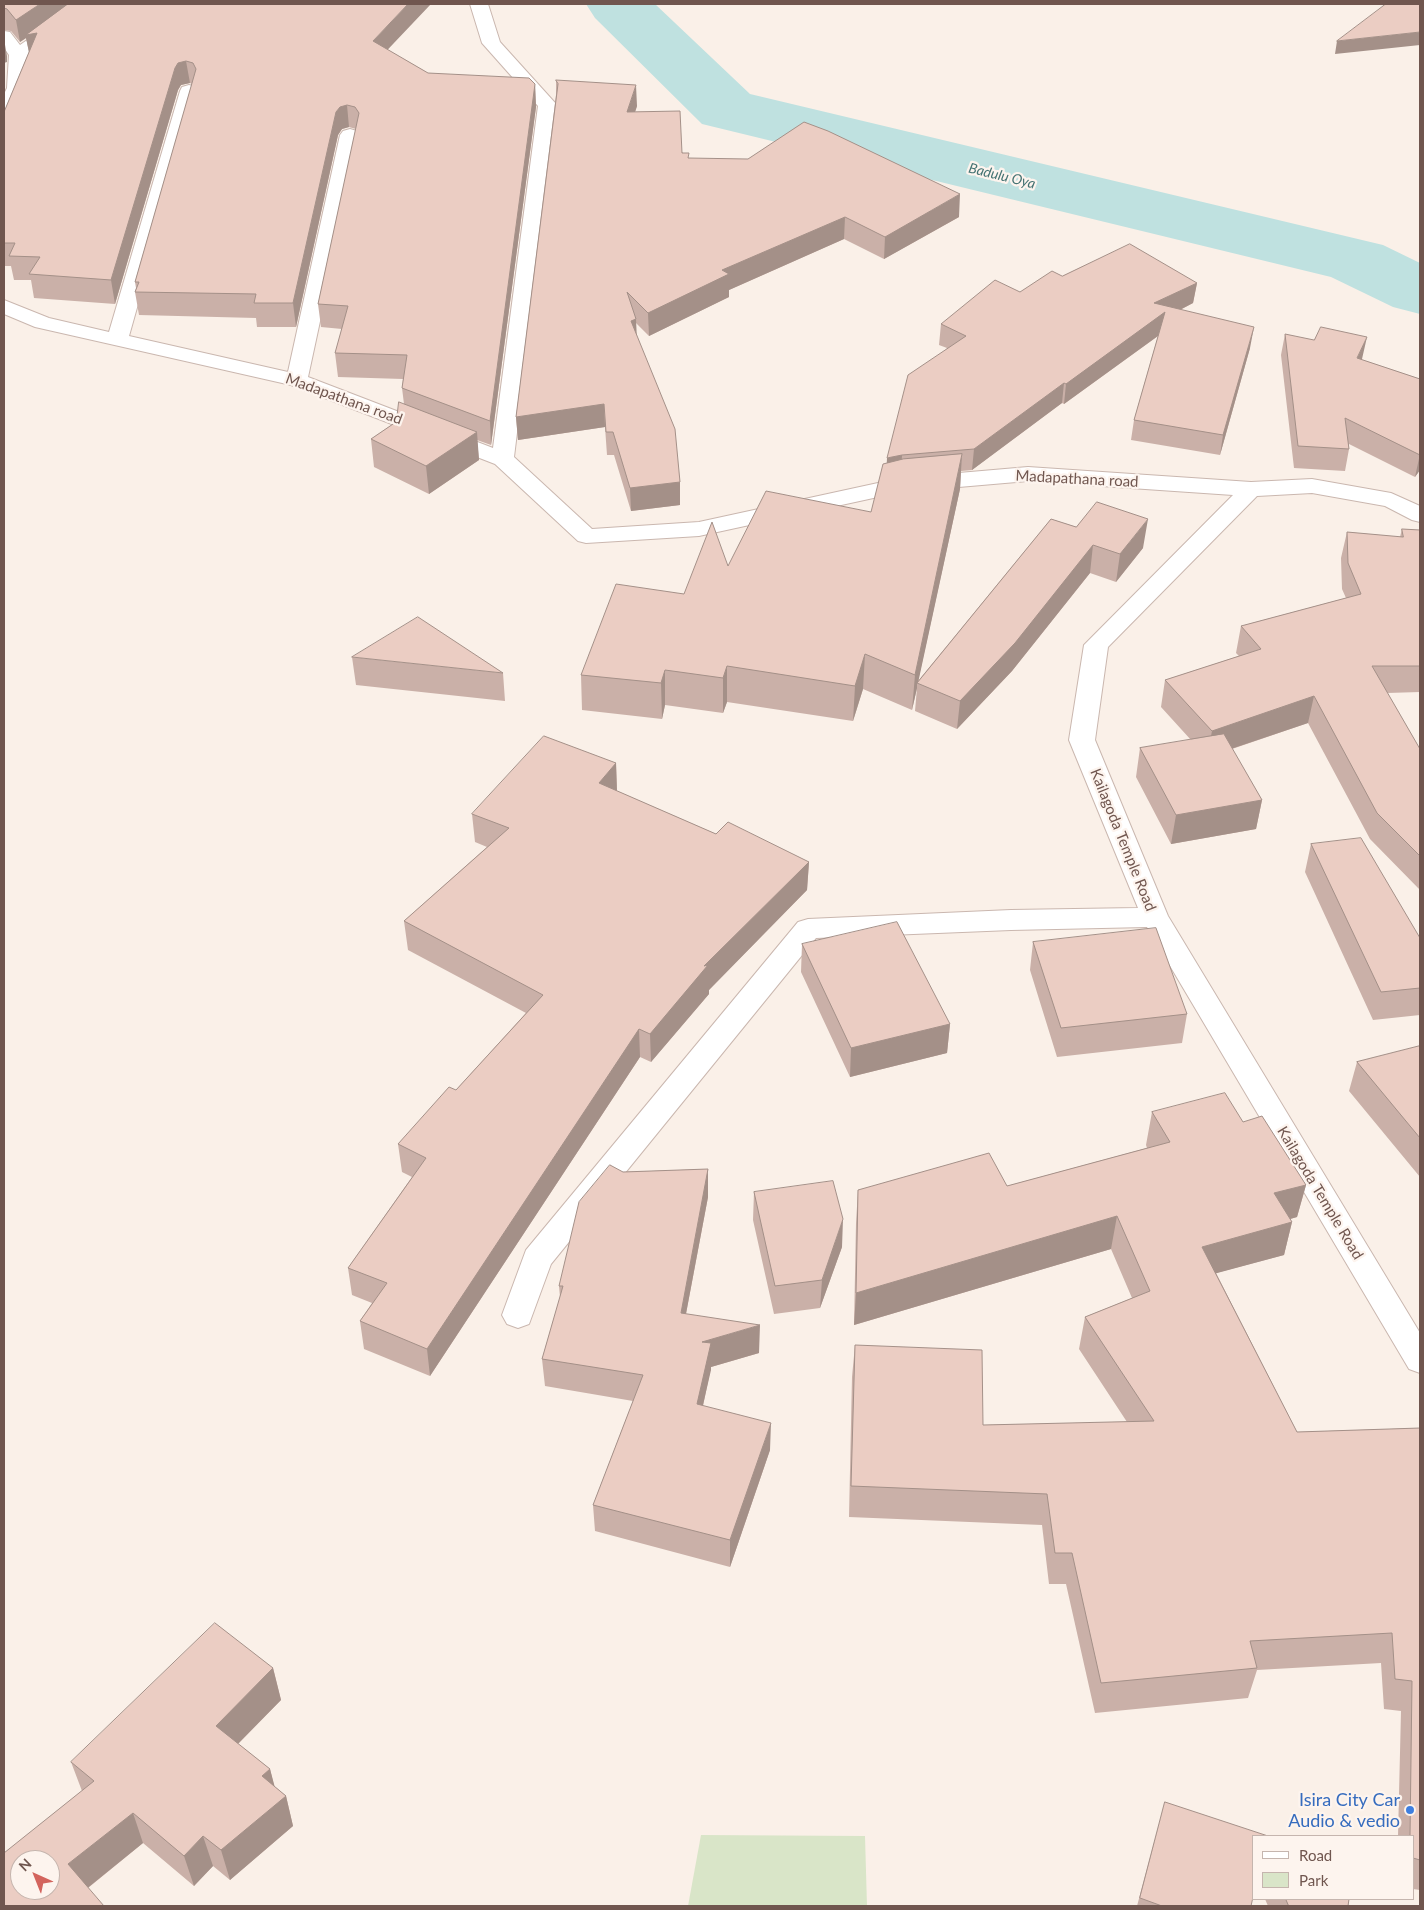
<!DOCTYPE html>
<html>
<head>
<meta charset="utf-8">
<style>
	body { margin:0 }
	#map { position:relative; width:1424px; height:1910px; overflow:hidden; background:#faf0e8; font-family:Lato,sans-serif }
	canvas { display:block }
	.frame { position:absolute; inset:0; border:5px solid #70564f; pointer-events:none }
	.legend { position:absolute; left:1252px; top:1835px; width:162px; height:65px; box-sizing:border-box; background:#fdf4ee; border:1px solid #c5b5ae; margin:0; padding:6px 9px; list-style:none; font-size:15px; color:#70564f }
	.legend li { display:flex; align-items:center; gap:10px; height:25px }
	.legend b { width:25px; border:1px solid #c5b5ae }
	.north { position:absolute; left:10px; top:1850px; width:50px; height:50px; box-sizing:border-box; background:#fdf4ee; border:1px solid #c5b5ae; border-radius:50%; rotate:316deg; font-size:14px; font-weight:700; line-height:20px; text-align:center; color:#70564f }
	.north::after { content:''; display:block; margin:auto; width:18px; height:22px; background:#d3645d; clip-path:polygon(50% 0,100% 100%,50% 72%,0 100%) }
</style>
</head>
<body>
<div id="map">
<canvas width="1424" height="1910"></canvas>
<div class="frame"></div>
<ul class="legend">
<li><b style="height:6px;background:#fff"></b>Road</li>
<li><b style="height:14px;background:#d9e5c8"></b>Park</li>
</ul>
<div class="north">N</div>
</div>
<script>
const ctx = document.querySelector('canvas').getContext('2d');
ctx.lineJoin = 'round';
function fill(path, color) { ctx.fillStyle = color; ctx.fill(path, 'evenodd'); }
function trace(path, color, width, dash) { ctx.strokeStyle = color; ctx.lineWidth = width; ctx.lineCap = dash ? 'butt' : 'round'; ctx.setLineDash(dash || []); ctx.stroke(path); }
function write(font, color, halo, rows, align = 'center') {
  ctx.font = font + ' Lato,sans-serif'; ctx.lineWidth = 4.5; ctx.setLineDash([]); ctx.textBaseline = 'middle'; ctx.strokeStyle = halo; ctx.fillStyle = color; for (const [text, x, y, turn = 0] of rows) {
    ctx.save(); ctx.translate(x, y); ctx.rotate((+turn || 0) * Math.PI / 180); ctx.textAlign = isNaN(turn) ? turn : align; if (halo) ctx.strokeText(text, 0, 0); ctx.fillText(text, 0, 0); ctx.restore();
  }
}
fill(new Path2D(`
	M701 1835 865 1836 867 1906H688Z`), '#d9e5c8');
fill(new Path2D(`
	M586 4H655L750 94 1383 245 1420 263V314L1393 307 1331 277 702 124 595 18Z`), '#bfe1e0');
const minor = new Path2D(`
	M79 4H99L27 57 25 88 11 116 4 118V94L7 88 9 55 4 48V31L10 32 20 45Z
	M470 4H488L500 42 557 105 514 457 592 529 699 522 901 478 1028 467 1251 482 1312 479 1391 493 1420 506V522L1412 520 1385 506 1312 493 1257 496 1108 647 1095 740 1168 916 1420 1333V1373L1409 1369 1147 927 1011 930 816 938 551 1264 529 1324 518 1328 507 1324 502 1315 526 1250 798 922 808 919 1011 910 1138 908 1069 740 1084 645 1233 495 1028 481 901 492 699 536 586 543 578 541 495 464 291 385 35 327 4 314V300L49 318 109 332 180 91 182 87 189 85 196 87 198 91 129 336 288 372 340 135 343 131 350 129 357 131 360 135 308 377 493 448 538 106 482 43Z`);
trace(minor, '#cab7af', 2);
fill(minor, '#fff');
fill(new Path2D(`
	M4 4 388 50 428 73 535 84 536 107 491 445 477 440 479 460 429 494 374 467 371 439 396 422 404 404 402 388 403 379 338 377 335 353 342 329 321 327 318 304 356 129 349 127 342 129 338 135 296 327H257L256 318 139 315 135 292 136 288 135 282 192 84 190 83 181 85 178 90 115 304 34 298 31 280H14L11 266H4V112L29 52 26 38 20 42 11 31 4 30Z
	M556 80 637 106 635 112 689 158 959 217 884 259 844 239 729 290V297L649 336 636 323V336L680 482V505L631 511 614 455H607L605 427 518 440 516 417 556 95Z
	M1062 276 1197 283 1193 303 1180 310 1250 348 1220 455 1131 440 1134 420 1158 336 1064 404 1062 403 972 470 961 471 960 489 918 681 1051 519 1143 548 1116 582 1090 573 1012 671 957 729 915 711 917 688 912 710 863 689 853 721 727 702 723 713 665 705 662 719 582 710 581 675 684 594 728 566 871 512 887 463 947 348 939 345 941 324Z
	M1285 334 1420 379V470L1415 477 1349 444V449L1345 471 1294 468 1281 355Z
	M1402 529 1420 530V692L1387 693 1420 749V890L1370 839 1308 723 1232 749 1262 800 1256 829 1171 844 1136 777 1140 748 1191 740 1161 707 1165 680 1239 656 1236 653 1241 626 1346 598 1342 589 1341 558 1347 532 1400 537Z
	M352 657 503 673 505 701 356 685Z
	M616 763 617 791 716 834 809 862 807 890 709 990V994L651 1062 640 1057 430 1376 364 1349 360 1321 372 1303 352 1295 348 1268 412 1177 402 1172 398 1144 456 1090 526 1013 408 950 404 921 487 847 475 842 472 814Z
	M1311 844 1420 938V1015L1373 1020 1305 872Z
	M1033 942 1187 1014 1182 1043 1057 1057 1030 970Z
	M802 944 950 1024 947 1053 850 1077 801 972Z
	M1420 1046V1177L1349 1091 1357 1062Z
	M1152 1112 1243 1122 1306 1185 1297 1217 1290 1219 1292 1222 1284 1255 1216 1273 1297 1432 1420 1428V1890L1413 1889V1836H1398L1401 1711 1384 1709 1381 1663 1257 1670 1248 1698 1095 1713 1066 1584H1049L1042 1525 849 1517 852 1377 855 1345 983 1425 1127 1422 1079 1349 1085 1317 1132 1298 1111 1249 854 1325 856 1223 858 1190 1007 1186 1147 1148 1146 1145Z
	M708 1169V1197L686 1314 759 1353 711 1367 703 1406 770 1450 730 1567 595 1531 593 1505 633 1401 545 1386 542 1359 560 1297 559 1286 623 1172Z
	M754 1192 842 1247 820 1308 774 1314 753 1220Z
	M273 1668 281 1700 238 1744 270 1769 274 1786 286 1796 293 1826 230 1880 213 1866 194 1886 143 1843 88 1888 4 1906 82 1791 71 1762Z
	M1165 1802 1253 1836 1251 1906H1137Z
	M1265 1899H1349L1348 1906H1268Z`), '#cab0a8');
fill(new Path2D(`
	M40 4H76L30 57 26 38 20 42 16 20Z
	M408 4H431L375 63 373 41Z
	M1420 32V45L1335 54 1337 41Z
	M4 39 7 56V62L4 63Z
	M186 61 190 83 181 85 178 90 115 304 111 280 175 68 178 63Z
	M535 84 536 107 491 445 490 421Z
	M636 85 637 106 628 133 627 112Z
	M347 105 349 127 342 129 338 135 296 327 293 303 336 112 340 107Z
	M960 194 959 217 884 259 885 237Z
	M845 217 844 239 729 290V297L649 336 648 313 722 270Z
	M1197 283 1193 303 1164 318 1162 333 1064 404 1066 384 1154 303Z
	M636 319 637 341 631 321Z
	M1254 327 1250 348 1220 455 1223 435Z
	M1367 337 1362 359 1352 379 1357 358Z
	M1064 383 1062 403 972 470 974 449Z
	M604 404 605 427 518 440 516 417Z
	M477 432 479 460 429 494 426 466Z
	M962 454 960 489 918 683H917V688L912 710 915 675Z
	M1420 454V470L1415 477Z
	M902 455 901 476 886 479 887 458Z
	M680 482V505L631 511 630 488Z
	M1148 519 1143 548 1116 582 1120 554Z
	M1093 545 1090 573 1012 671 957 729 960 701Z
	M865 654 863 689 853 721 855 686Z
	M727 666V702L723 713V678Z
	M665 670V705L662 719 661 683Z
	M1314 696 1308 723 1207 757 1212 731Z
	M616 763 617 792 599 783Z
	M1262 800 1256 829 1171 844 1176 815Z
	M809 862 807 890 709 990V994L651 1062 650 1034 704 966Z
	M950 1024 947 1053 850 1077 851 1048Z
	M639 1029 640 1057 430 1376 427 1349Z
	M708 1169V1197L681 1340V1313Z
	M1306 1185 1297 1217 1266 1226 1274 1193Z
	M1117 1216 1111 1249 854 1325 856 1293Z
	M843 1219 842 1247 820 1308 822 1280Z
	M1292 1222 1284 1255 1195 1279 1202 1247Z
	M760 1325 759 1353 711 1367V1370L697 1431V1404L702 1342Z
	M771 1423 770 1450 730 1567V1540Z
	M273 1668 281 1700 225 1757 216 1726Z
	M270 1769 278 1799 262 1776Z
	M286 1796 293 1826 230 1880 221 1850Z
	M133 1813 143 1843 80 1894 68 1864Z
	M203 1836 213 1866 194 1886 184 1856Z`), '#a49088');
const building = new Path2D(`
	M4 4H40L16 20 7 9 4 8Z
	M68 4H408L373 41 428 73 529 78 535 84 490 421 402 388 407 355 335 353 348 306 318 304 359 113 355 107 347 105 340 107 336 112 293 303H254L256 294 135 292 139 282H135L196 69 193 63 186 61 178 63 175 68 111 280 29 274 40 257 9 256 15 243H4V112L37 33 26 35Z
	M1386 4H1420V32L1337 41Z
	M556 80 636 85 627 112 680 111 682 153H689L688 158 748 159 804 122 828 131 960 194 885 237 845 217 722 270 729 274 648 313 627 292 636 319 631 321 675 429 680 482 630 488 613 432H606L604 404 516 417 558 84Z
	M1130 244 1197 283 1154 303 1254 327 1223 435 1134 420 1165 312 1066 384 1064 383 974 449 902 455 887 458 908 375 966 336 941 324 995 280 1020 292 1052 271 1062 276Z
	M1321 327 1367 337 1357 358 1420 379V455L1345 418 1349 449 1298 446 1285 334 1314 340Z
	M399 402 477 432 426 466 371 439 396 422Z
	M962 454 915 675 865 654 855 686 727 666 723 678 665 670 661 683 581 675 616 584 684 594 712 522 728 566 766 491 871 512 883 464 903 459Z
	M1097 502 1148 519 1120 554 1093 545 1015 643 960 701 917 683 1051 519 1076 527Z
	M1402 529 1420 530V666H1372L1420 749V856L1377 813 1314 696 1212 731 1165 680 1261 649 1241 626 1361 594 1348 563 1347 532 1403 537Z
	M418 617 503 673 352 657Z
	M1224 734 1262 800 1176 815 1140 748Z
	M544 736 616 763 599 783 716 834 728 822 809 862 704 966 708 965 650 1034 639 1029 427 1349 360 1321 387 1283 348 1268 426 1158 398 1144 449 1087 456 1090 543 995 404 921 509 828 472 814Z
	M1361 838 1420 938V988L1381 992 1311 844Z
	M897 922 950 1024 851 1048 802 944Z
	M1156 928 1187 1014 1061 1028 1033 942Z
	M1420 1046V1138L1357 1062Z
	M1225 1093 1243 1122 1262 1116 1306 1185 1274 1193 1292 1222 1202 1247 1297 1432 1420 1428V1860L1413 1858V1836H1410L1412 1681 1395 1679 1392 1633 1250 1641 1257 1668 1101 1683 1072 1553H1055L1047 1494 851 1486 855 1345 982 1350 983 1425 1154 1421 1085 1317 1150 1291 1117 1216 856 1293 858 1190 989 1153 1007 1186 1170 1142 1152 1112Z
	M610 1165 623 1172 708 1169 681 1313 760 1325 702 1342 711 1343 697 1404 771 1423 730 1540 593 1505 643 1375 542 1359 563 1286H559L579 1202Z
	M833 1181 843 1219 822 1280 775 1286 754 1192Z
	M215 1623 273 1668 216 1726 270 1769 262 1776 286 1796 221 1850 203 1836 184 1856 133 1813 68 1864 104 1906H4V1853L94 1781 71 1762ZM20 1860H50V1890H20Z
	M1165 1802 1268 1836H1253V1897L1251 1906H1162L1140 1898Z
	M1286 1899H1349L1348 1906H1289Z`);
fill(building, '#ebcdc3');
trace(building, '#a49088', 1);
for (const [x, y, r, color] of [
	[1410,1810,5,"#3f7fe0"]
]) { const dot = new Path2D(); dot.arc(x, y, r, 0, 2 * Math.PI); ctx.fillStyle = color; ctx.fill(dot); trace(dot, '#fdf4ee', 2); }
write('italic 14px', '#457373', '#fdf4ee', [
	["Badulu Oya",1002,176,14]
]);
write('15px', '#70564f', '#fdf4ee', [
	["Madapathana road",344,399,20],
	["Madapathana road",1077,479,3],
	["Kailagoda Temple Road",1123,840,68],
	["Kailagoda Temple Road",1320,1193,59]
]);
write('18px', '#366cbe', '#fdf4ee', [
	["Isira City Car",1400,1800],
	["Audio & vedio",1400,1821]
], 'right');
</script>
</body>
</html>
